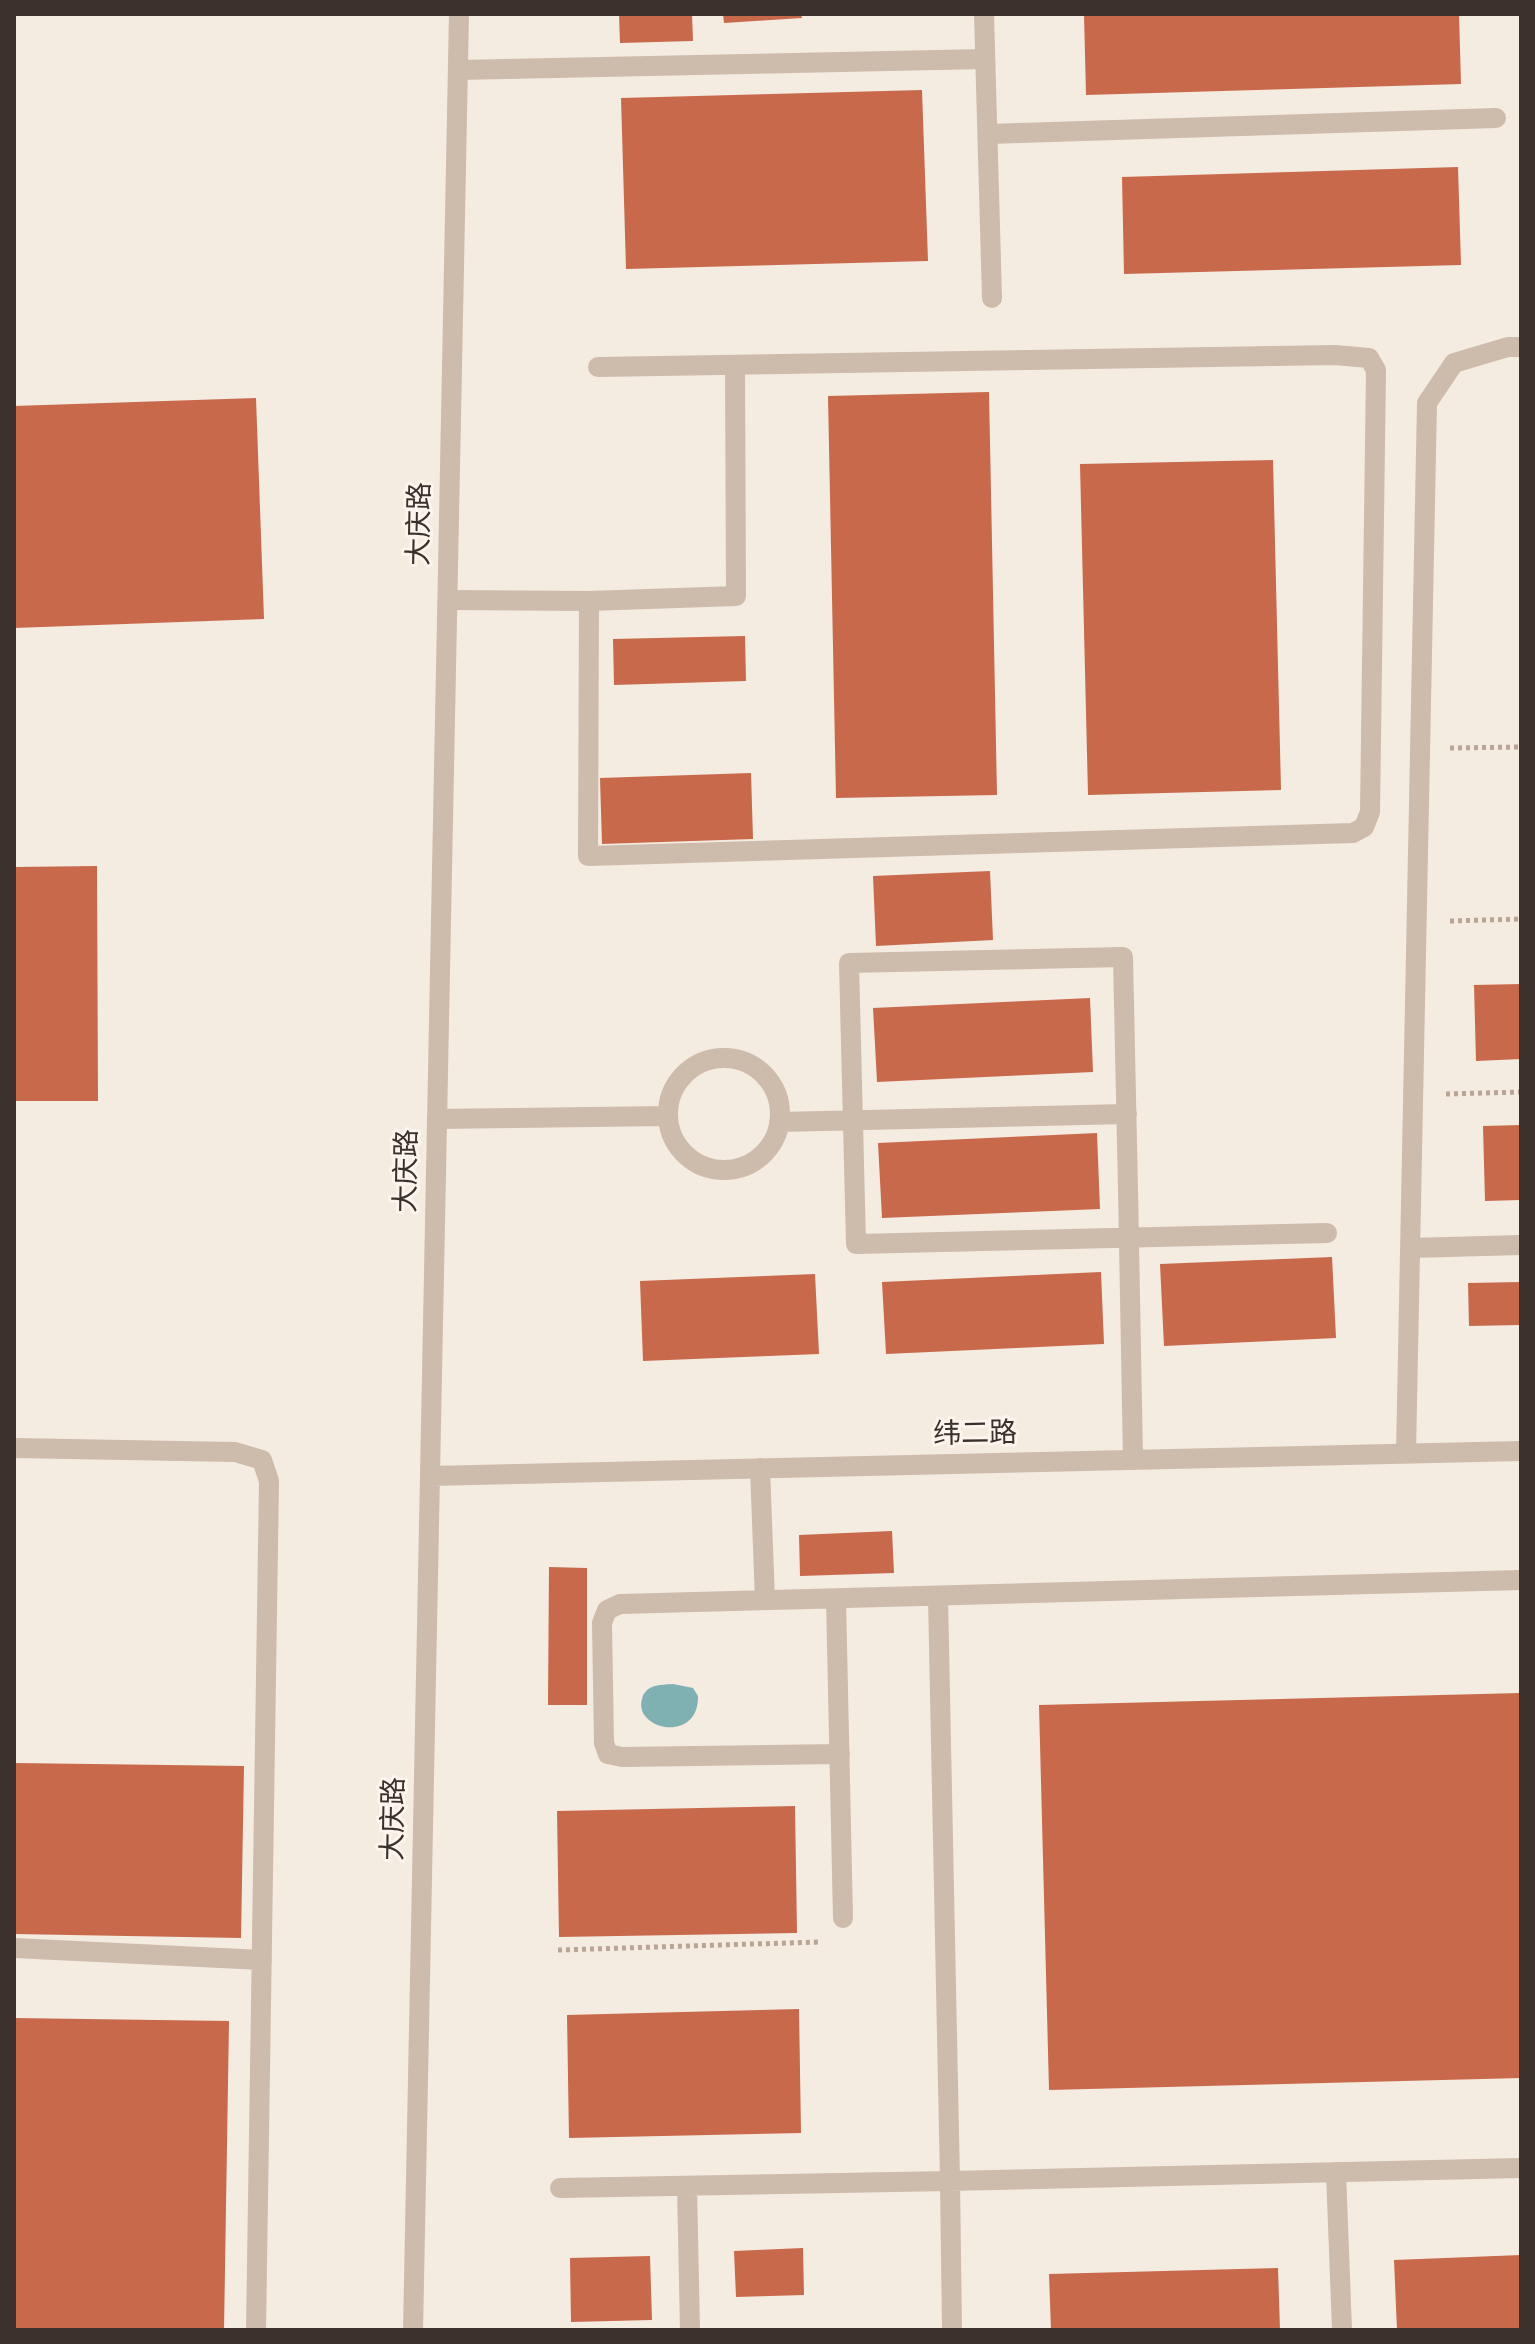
<!DOCTYPE html>
<html>
<head>
<meta charset="utf-8">
<style>
	body { margin:0 }
	#map { position:relative; width:1535px; height:2344px; overflow:hidden; background:#f4ebe1; font-family:"DM Sans",sans-serif }
	canvas { display:block }
	.frame { position:absolute; inset:0; border:16px solid #3b302b; pointer-events:none }
</style>
</head>
<body>
<div id="map">
<canvas width="1535" height="2344"></canvas>
<div class="frame"></div>
</div>
<script>
const ctx = document.querySelector('canvas').getContext('2d');
ctx.lineJoin = 'round';
function fill(path, color) { ctx.fillStyle = color; ctx.fill(path, 'evenodd'); }
function trace(path, color, width, dash) { ctx.strokeStyle = color; ctx.lineWidth = width; ctx.lineCap = dash ? 'butt' : 'round'; ctx.setLineDash(dash || []); ctx.stroke(path); }
function write(font, color, halo, rows, align = 'center') {
  ctx.font = font + ' "DM Sans","Noto Sans SC",sans-serif'; ctx.lineWidth = 6; ctx.setLineDash([]); ctx.textBaseline = 'middle'; ctx.strokeStyle = halo; ctx.fillStyle = color; for (const [text, x, y, turn = 0] of rows) {
    ctx.save(); ctx.translate(x, y); ctx.rotate((+turn || 0) * Math.PI / 180); ctx.textAlign = isNaN(turn) ? turn : align; if (halo) ctx.strokeText(text, 0, 0); ctx.fillText(text, 0, 0); ctx.restore();
  }
}
fill(new Path2D(`
	M673 1684 693 1688 698 1696C699 1744 633 1730 642 1699 646 1684 660 1685 673 1684Z`), '#7fb0b2');
fill(new Path2D(`
	M619 14H692L693 41 620 43Z
	M723 14H801L802 18 724 23Z
	M1084 14H1459L1461 84 1086 95Z
	M922 90 928 261 626 269 621 98Z
	M1458 167 1461 265 1124 274 1122 177Z
	M989 392 997 795 836 798 828 396Z
	M256 398 264 619 14 628V406Z
	M1273 460 1281 790 1088 795 1080 464Z
	M745 636 746 681 614 685 613 639Z
	M751 773 753 839 602 844 600 778Z
	M97 866 98 1101H14V867Z
	M990 871 993 940 876 946 873 876Z
	M1521 984V1059L1476 1061 1474 985Z
	M1090 998 1093 1072 877 1082 873 1008Z
	M1521 1125V1200L1485 1201 1483 1126Z
	M1097 1133 1100 1209 882 1218 878 1143Z
	M1332 1257 1336 1338 1164 1346 1160 1264Z
	M1101 1272 1104 1344 886 1354 882 1282Z
	M815 1274 819 1354 643 1361 640 1281Z
	M1521 1282V1325L1469 1326 1468 1283Z
	M892 1531 894 1573 800 1576 799 1535Z
	M549 1567 587 1568V1705H548Z
	M1521 1693V2078L1049 2090 1039 1705Z
	M14 1763 244 1766 241 1938 14 1934Z
	M795 1806 797 1933 559 1937 557 1811Z
	M799 2009 801 2133 569 2138 567 2015Z
	M14 2018 229 2021 224 2330H14Z
	M803 2248 804 2295 736 2297 734 2251Z
	M1521 2255V2330H1397L1394 2260Z
	M650 2256 652 2320 571 2322 570 2258Z
	M1278 2268 1280 2330H1051L1049 2274Z`), '#c8694b');
trace(new Path2D(`
	M1450 748 1521 747
	M1450 921 1521 919
	M1446 1094 1521 1092
	M558 1950 819 1942`), '#b9a596', 5, [4, 4]);
trace(new Path2D(`
	M984 14 992 298
	M458 70 985 59
	M988 134 1496 118
	M448 600 589 601 588 856 1353 833 1364 827 1370 812 1376 370 1369 358 1335 355 598 367
	M589 601 736 596 735 365
	M668 1114a56 56 0 1 1 112 0a56 56 0 1 1-112 0Z
	M437 1119 668 1116
	M779 1122 1127 1114
	M1410 1248 1521 1245
	M14 1448 235 1452 262 1460 269 1481 256 2330
	M1406 1453 1427 403 1454 363 1508 347H1521
	M1133 1459C1130 1292 1127 1124 1123 957L849 963 856 1244 1327 1233
	M760 1468 765 1600
	M836 1599 843 1918
	M840 1754 622 1757 608 1754 604 1743 602 1623 607 1610 620 1604 1521 1580
	M14 1948 262 1960
	M1336 2172 1342 2330
	M687 2186 690 2330
	M560 2188 950 2181 938 1597
	M952 2330 950 2181 1521 2168`), '#cdbbac', 20);
trace(new Path2D(`
	M430 1476 1521 1451
	M413 2330 459 14`), '#cdbbac', 20);
write('28px', '#3b302b', '#fbf5ee', [
	["大庆路",421,524,-89],
	["大庆路",408,1171,-89],
	["纬二路",975,1435,-1],
	["大庆路",395,1819,-89]
]);
</script>
</body>
</html>
